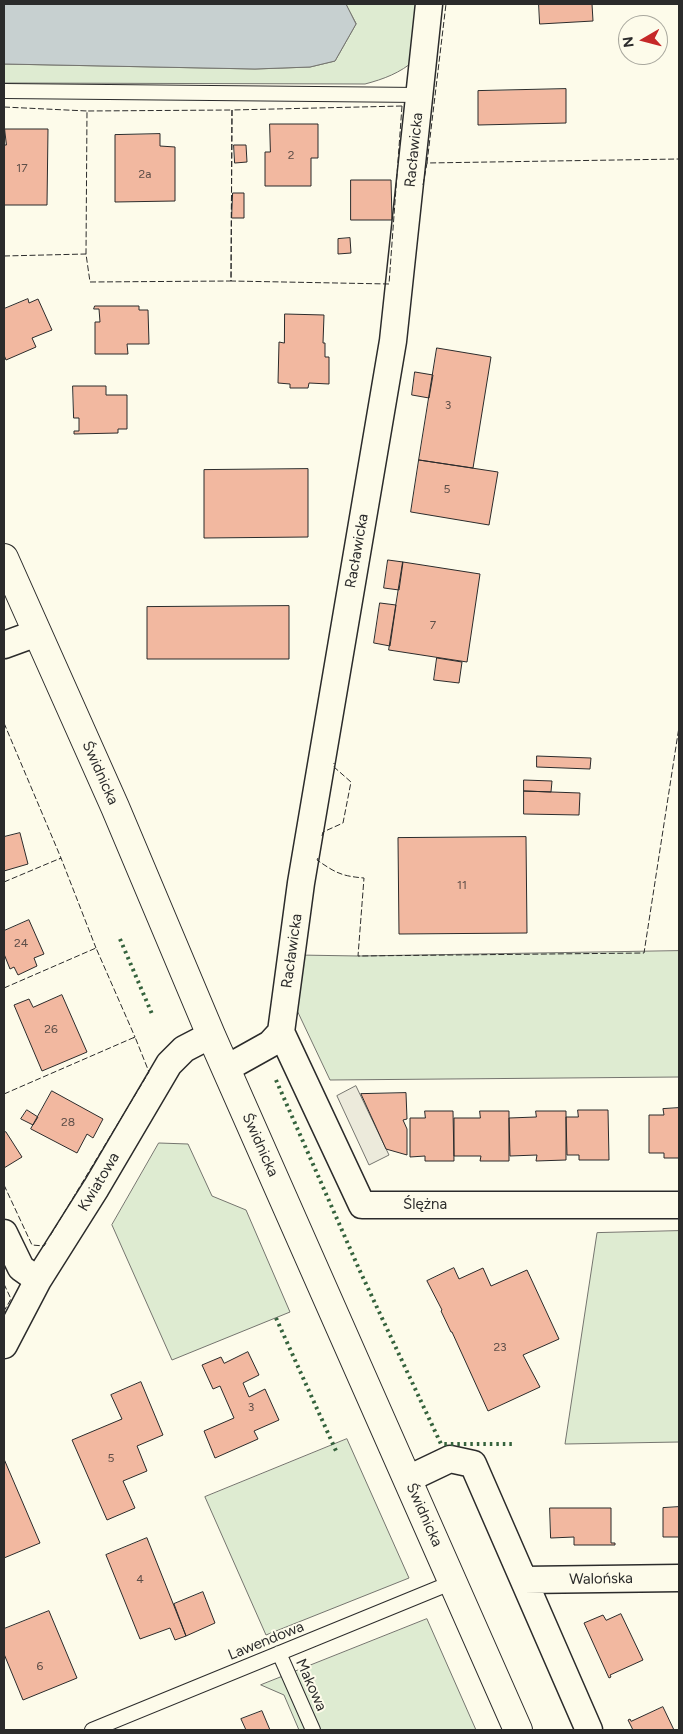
<!DOCTYPE html>
<html>
<head>
<meta charset="utf-8">
<style>
	body { margin:0 }
	#map { position:relative; width:683px; height:1734px; overflow:hidden; background:#fdfbea; font-family:Figtree,sans-serif }
	canvas { display:block }
	.frame { position:absolute; inset:0; border:5px solid #2b2b2b; pointer-events:none }
	.north { position:absolute; left:618px; top:15px; width:50px; height:50px; box-sizing:border-box; background:#fdfbea; border:1px solid #a9a89e; border-radius:50%; rotate:262deg; font-size:14px; font-weight:700; line-height:20px; text-align:center; color:#2b2b2b }
	.north::after { content:''; display:block; margin:auto; width:18px; height:22px; background:#c62828; clip-path:polygon(50% 0,100% 100%,50% 72%,0 100%) }
</style>
</head>
<body>
<div id="map">
<canvas width="683" height="1734"></canvas>
<div class="frame"></div>
<div class="north">N</div>
</div>
<script>
const ctx = document.querySelector('canvas').getContext('2d');
ctx.lineJoin = 'round';
function fill(path, color) { ctx.fillStyle = color; ctx.fill(path, 'evenodd'); }
function trace(path, color, width, dash) { ctx.strokeStyle = color; ctx.lineWidth = width; ctx.lineCap = dash ? 'butt' : 'round'; ctx.setLineDash(dash || []); ctx.stroke(path); }
function write(font, color, halo, rows, align = 'center') {
  ctx.font = font + ' Figtree,sans-serif'; ctx.lineWidth = 4; ctx.setLineDash([]); ctx.textBaseline = 'middle'; ctx.strokeStyle = halo; ctx.fillStyle = color; for (const [text, x, y, turn = 0] of rows) {
    ctx.save(); ctx.translate(x, y); ctx.rotate((+turn || 0) * Math.PI / 180); ctx.textAlign = isNaN(turn) ? turn : align; if (halo) ctx.strokeText(text, 0, 0); ctx.fillText(text, 0, 0); ctx.restore();
  }
}
const green = new Path2D(`
	M346 4H418L415 60C400 73 384 79 365 84L4 83V64L255 69 310 67 335 61 356 24Z
	M679 951V1077L330 1080 294 1004 298 955 358 956Z
	M159 1143 188 1144 212 1196 246 1210 290 1312 172 1360 112 1225Z
	M679 1231V1442L565 1444 597 1233Z
	M347 1439 409 1578 266 1635 205 1497Z
	M427 1619 476 1730H299L284 1695 261 1685Z`);
fill(green, '#deebd1');
trace(green, '#74746e', 1);
const parking = new Path2D(`
	M356 1086 389 1155 369 1165 337 1096Z`);
fill(parking, '#eceadb');
trace(parking, '#74746e', 1);
const water = new Path2D(`
	M4 4H346L356 24 335 61 310 67 255 69 4 64Z`);
fill(water, '#c7d0d0');
trace(water, '#74746e', 1);
const building = new Path2D(`
	M539 4H592L593 21 540 24Z
	M566 89V123L478 125V91Z
	M270 124H318V158H311V186H265V152H270Z
	M5 129H48L47 205H4V145H6Z
	M160 134V146L175 147V201L115 202V135Z
	M234 145H246L247 162 235 163Z
	M351 180H391L392 220H351Z
	M233 193H244V218H232Z
	M350 238 351 253 338 254V239Z
	M28 299 29 303 38 299 52 330 32 338 36 347 6 360 4 355V309Z
	M95 306H139V310H148L149 344H127L128 354H95V322H100L99 309H94Z
	M285 314 324 315 323 343H325V357H329V384L309 383 308 388H290V384L278 383 279 342 284 343Z
	M437 348 491 357 473 468 419 460Z
	M415 372 433 375 429 398 412 395Z
	M73 386H106V395H127V429H118V433L74 434V431H79V418H74Z
	M419 460 498 472 489 525 411 512Z
	M308 469V537L204 538V470Z
	M388 560 403 562 399 590 384 588Z
	M403 562 480 574 467 662 389 650Z
	M380 603 396 605 390 646 374 643Z
	M289 606V659H147V607Z
	M437 658 462 662 459 683 434 680Z
	M537 756 591 758 590 769 537 767Z
	M524 780 552 781 551 792 524 791Z
	M524 791 580 793 579 815 524 814Z
	M20 833 28 864 4 871V837Z
	M526 837 527 933 399 934 398 838Z
	M29 920 44 954 34 958 37 966 18 975 14 967 10 969 4 954V931Z
	M62 995 87 1052 42 1071 14 1005 29 999 33 1007Z
	M52 1091 103 1119 93 1138 87 1134 77 1153 31 1129Z
	M406 1093 407 1119 403 1120 407 1129V1155L386 1149 361 1094Z
	M679 1108V1158H664V1153H649V1115H664L663 1109Z
	M27 1110 38 1117 33 1125 21 1119Z
	M578 1110H608L609 1160H579V1155H567L566 1117H578Z
	M425 1111H453L454 1161H425V1156L410 1157V1118H425Z
	M480 1111H509V1161H480L481 1156H454V1118H480Z
	M536 1111H566V1160L536 1161 537 1155 510 1156 509 1118 536 1117Z
	M6 1132 22 1157 4 1168V1133Z
	M454 1268 459 1279 483 1268 491 1286 527 1270 559 1339 523 1355 540 1387 488 1411 452 1332H451L441 1311 442 1310 427 1281Z
	M248 1352 259 1375 243 1383 249 1397 265 1389 279 1420 254 1431 258 1439 215 1458 204 1431 234 1418 220 1386 213 1389 202 1365 221 1357 224 1363Z
	M141 1382 163 1435 137 1446 147 1471 123 1481 135 1508 107 1520 72 1440 122 1419 111 1395Z
	M4 1459 40 1543 4 1558Z
	M679 1507V1537H663V1508Z
	M550 1508H611V1543H615V1545H574V1537L551 1538Z
	M147 1538 186 1636 175 1640 170 1628 140 1639 106 1555Z
	M203 1592 215 1623 186 1636 174 1604Z
	M49 1611 77 1678 23 1700 4 1654V1629Z
	M621 1614 643 1660 610 1675 611 1677 609 1678 584 1623 603 1615 606 1620Z
	M663 1707 674 1730H633L628 1720 630 1719 631 1721Z
	M262 1711 270 1730H246L241 1719Z`);
fill(building, '#f2b8a0');
trace(building, '#2b2b2b', 1);
const service = new Path2D(`
	M4 91 420 95
	M279 1653 313 1730
	M92 1730 453 1582`);
const minor = new Path2D(`
	M4 645 37 633
	M281 1032 362 1205H679
	M227 1068 270 1044 281 1032 301 883 393 341 429 4
	M4 1233 21 1268 38 1280
	M4 1345 38 1280 96 1188 169 1064 184 1049 211 1035
	M408 1479 450 1459 473 1464 589 1730
	M524 1580 679 1578`);
const tertiary = new Path2D(`
	M4 558 115 807 211 1035 518 1730`);
trace(service, '#2b2b2b', 16);
trace(minor, '#2b2b2b', 29);
trace(tertiary, '#2b2b2b', 30);
trace(service, '#fdfbea', 14);
trace(minor, '#fdfbea', 26);
trace(tertiary, '#fdfbea', 28);
trace(new Path2D(`
	M120 939 152 1014
	M276 1080 359 1269 441 1444H512
	M276 1318 337 1453`), '#34623c', 4, [2.5, 4]);
trace(new Path2D(`
	M402 106 389 284 231 281 232 110Z
	M4 107 87 111
	M232 110 231 281 90 282 86 254 87 111Z
	M427 163 446 4
	M423 185 427 163 679 159
	M4 256 86 254
	M4 723 61 858 59 859
	M322 836 323 832 343 823 351 782 334 767V763
	M318 858 317 860C336 873 341 876 364 878L358 956 644 953 679 727
	M4 882 61 858 96 948
	M4 988 96 948 135 1037 133 1038
	M4 1094 135 1037 149 1072 50 1236
	M4 1185 32 1245 44 1246 46 1243
	M4 1284 11 1299 4 1311`), '#2b2b2b', 1, [6, 2.5]);
write('12px', '#5d4e48', null, [
	["2",291,155],
	["17",22,168],
	["2a",145,174],
	["3",448,405],
	["5",447,489],
	["7",433,625],
	["11",462,885],
	["24",21,943],
	["26",51,1029],
	["28",68,1122],
	["23",500,1347],
	["3",251,1407],
	["5",111,1458],
	["4",140,1579],
	["6",40,1666]
]);
write('15px', '#2b2b2b', '#fdfbea', [
	["Racławicka",414,150,-84],
	["Racławicka",357,551,-80],
	["Świdnicka",100,773,66],
	["Racławicka",292,951,-82],
	["Świdnicka",260,1145,66],
	["Kwiatowa",99,1182,-59],
	["Ślężna",425,1205],
	["Świdnicka",424,1515,66],
	["Walońska",601,1579,-1],
	["Lawendowa",266,1641,-22],
	["Makowa",311,1685,66]
]);
</script>
</body>
</html>
